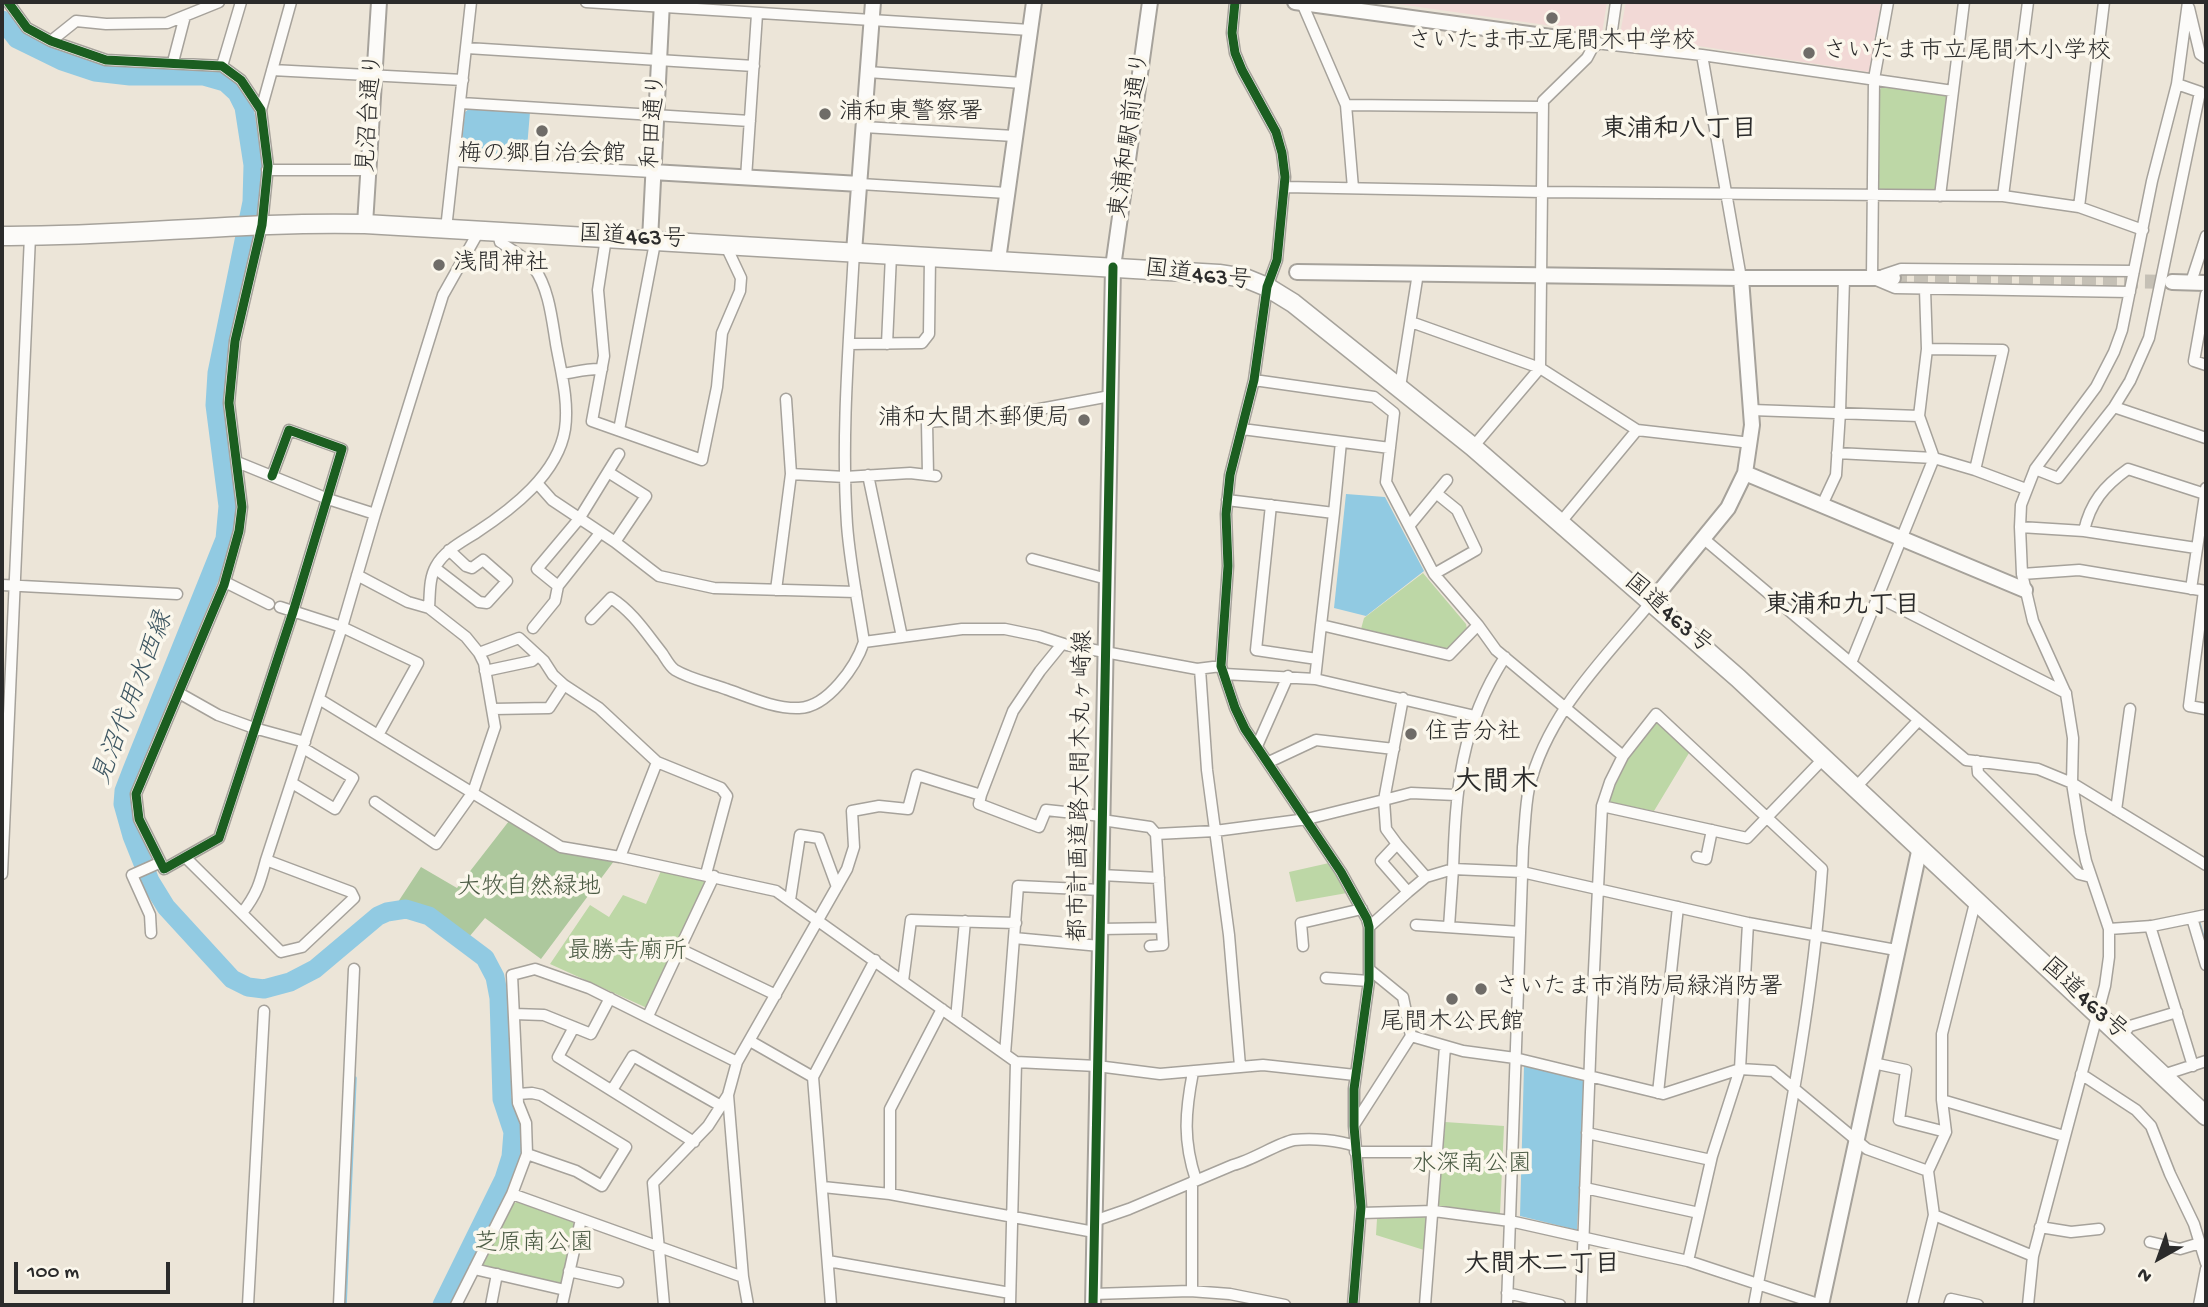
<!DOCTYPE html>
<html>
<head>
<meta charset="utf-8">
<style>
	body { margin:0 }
	#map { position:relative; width:2208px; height:1307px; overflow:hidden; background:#ece5d8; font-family:"Gochi Hand",sans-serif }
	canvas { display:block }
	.frame { position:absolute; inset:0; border:4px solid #2b2b2b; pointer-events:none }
	.north { position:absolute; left:2124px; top:1223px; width:70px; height:70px; -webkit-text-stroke:5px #fbf7ec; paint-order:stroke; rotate:220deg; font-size:19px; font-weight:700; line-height:28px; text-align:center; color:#2b2b2b }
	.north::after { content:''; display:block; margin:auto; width:24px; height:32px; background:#2b2b2b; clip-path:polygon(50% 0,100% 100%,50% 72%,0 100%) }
	.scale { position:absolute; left:14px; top:1262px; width:156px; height:32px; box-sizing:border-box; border:4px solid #2b2b2b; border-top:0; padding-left:9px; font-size:21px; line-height:24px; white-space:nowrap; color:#2b2b2b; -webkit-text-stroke:5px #fbf7ec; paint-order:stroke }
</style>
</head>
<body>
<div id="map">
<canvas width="2208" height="1307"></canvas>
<div class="frame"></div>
<div class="north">N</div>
<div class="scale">100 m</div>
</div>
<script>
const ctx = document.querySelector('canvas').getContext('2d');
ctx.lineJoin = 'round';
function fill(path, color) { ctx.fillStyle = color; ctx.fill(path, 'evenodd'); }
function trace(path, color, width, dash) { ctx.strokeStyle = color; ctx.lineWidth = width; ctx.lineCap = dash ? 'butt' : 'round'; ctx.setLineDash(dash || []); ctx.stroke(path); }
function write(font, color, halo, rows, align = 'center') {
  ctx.font = font + ' "Gochi Hand","Klee One",sans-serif'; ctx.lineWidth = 7; ctx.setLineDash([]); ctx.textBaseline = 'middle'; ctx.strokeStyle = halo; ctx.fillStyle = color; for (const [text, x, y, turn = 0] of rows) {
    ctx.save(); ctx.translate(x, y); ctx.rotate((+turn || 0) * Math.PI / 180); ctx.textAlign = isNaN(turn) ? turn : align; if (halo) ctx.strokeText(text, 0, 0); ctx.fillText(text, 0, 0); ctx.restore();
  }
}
fill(new Path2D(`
	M1398 2H1607L1602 33 1398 4Z
	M1626 2H1881L1869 72 1620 34Z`), '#f2d9d6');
fill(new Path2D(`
	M1882 86 1944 94 1948 97 1937 187 1933 192H1882L1878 189 1880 90Z
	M1423 573 1466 624 1467 629 1450 647 1442 649 1361 629 1364 618Z
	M1659 723 1689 753 1654 811 1611 803 1609 799 1631 752 1654 724Z
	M1329 863 1347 893 1296 902 1289 872Z
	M661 871 707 881 647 1008 550 964 590 905 609 917 623 895 646 904Z
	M1445 1122 1504 1126 1500 1214 1440 1209 1438 1206Z
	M517 1202 572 1220 575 1226 561 1284 479 1267 512 1204Z
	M1425 1217 1428 1220 1424 1250 1376 1235 1377 1219Z`), '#bdd7a6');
fill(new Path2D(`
	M509 821 553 846 614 861 541 959 485 918 469 937 437 914 398 902 421 867 457 888Z`), '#adc89d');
fill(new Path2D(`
	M469 109 530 112 526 160 465 157 461 154 465 112Z
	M1346 494 1385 497 1424 571 1366 616 1334 608Z
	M1524 1066 1585 1079 1577 1230 1520 1216Z`), '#91cae2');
trace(new Path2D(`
	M2199 923 2206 948
	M345 1305 355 1078`), '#91cae2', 3.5);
trace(new Path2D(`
	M2 20 17 39 62 61 95 72 130 76H204L225 82 237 93 244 107 253 165 252 202 217 373 215 405 228 506 225 539 132 770 124 791 123 804 132 836 150 881 166 907 232 979 248 987 264 989 290 982 315 969 378 916 387 912 406 909 429 916 485 958 495 977 499 998 502 1099 513 1132 511 1157 504 1179 442 1305`), '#91cae2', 19);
trace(new Path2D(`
	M1893 278 2172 282`), '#c5c0b5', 14, [14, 7]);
const street = new Path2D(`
	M8 2 27 28 51 41 106 60 222 66 241 80 261 110 268 166 262 225 235 341 229 403 242 507 239 531 224 585 136 794 139 819 164 869 219 838 293 612 342 449 289 430 272 476
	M586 2 1030 30
	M1235 2 1232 33 1235 53 1242 70 1276 132 1282 153 1285 177 1277 260 1267 287 1254 380 1230 475 1226 514 1228 566 1221 666 1235 708 1245 729 1341 872 1367 919 1369 927V981L1354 1089V1126L1361 1207 1353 1305
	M1302 3 1346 105 1353 188
	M2189 8 2200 54 2206 58
	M51 41 76 21 106 24 167 23 219 2
	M1610 44 1616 2
	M467 48 754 66
	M1702 55 1741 278
	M173 62 185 16
	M222 66 241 2
	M272 70 463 80
	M868 72 1022 83
	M461 103 750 121
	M1346 105 1543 107
	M261 110 291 2
	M864 127 1014 136
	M455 161 652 172
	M267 170H369
	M746 178 757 14
	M860 184 1007 193
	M1285 187 1543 192 2003 196 2079 207 2143 230
	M1940 196 1964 2
	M2003 196 2028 2
	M2079 207 2104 2
	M446 229 471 2
	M606 238 598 290 604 356 592 421 702 460 717 387 722 333 740 291 741 278 725 244
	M1883 275 1901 269 2134 271
	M1872 278 1874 79 1888 2
	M1876 280 1895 288 2130 292
	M2191 282 2206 236
	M2206 294 2194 361 2206 365
	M1411 322 1540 368 1637 430 1751 443
	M849 344 922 343 929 334 930 257
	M887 344 891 255
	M1927 349 2003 350 1975 470
	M562 374C576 372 588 368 602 369
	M1254 380 1374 397 1394 413 1386 482 1434 574 1478 625
	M1400 387 1418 273
	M2114 407 2206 438
	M1752 410 1919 416
	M1242 429 1390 448
	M619 430 654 248 650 240
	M1473 447 1540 368 1543 101 1587 58 1595 43 1702 55 1953 91
	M1837 453 1934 458 1975 470 2026 489
	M237 462 328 499 375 514 342 627 266 860C260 883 257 894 242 913
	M2035 469 2058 478 2114 407 2130 381 2149 338 2200 92 2177 84
	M608 472 646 496 615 542
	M791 474 845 477 910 473 936 476
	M868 475 902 637
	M928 475 927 422 997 417 1110 396
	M537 483 552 500 615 542 659 576 714 588 856 592
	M1227 500 1334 513 1321 625 1449 655 1478 625 1496 650 1623 756 1610 782 1602 806 1591 1032 1581 1305
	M1271 505 1256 650 1317 659
	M1822 505 1836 475 1840 412 1844 279
	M1334 513 1341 442
	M375 514 443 295 479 231
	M1560 523 1637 430
	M1409 526 1447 480
	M2020 527 2084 531 2196 548
	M2084 531C2090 503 2104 486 2128 469L2205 494
	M1704 539 1966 760 2038 769 2072 783 2206 865
	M1032 559 1107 579
	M435 568 479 602 487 603 507 581 483 560 472 568 466 566 449 550
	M1434 574 1476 550 1457 510 1436 493
	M2022 574 2079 570 2206 591
	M357 575 408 602 429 608 466 637 479 653 484 663 495 727 473 792 436 844 375 802
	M225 582 269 604
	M2 585 177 594
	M558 586 537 569 579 519 619 454
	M2191 589 2206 488
	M776 590 791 474 786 399
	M2204 591 2189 706 2206 709
	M1878 597 2066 693
	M280 607 342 627 418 663 378 735
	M429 608C430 594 429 578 436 566 445 550 462 542 477 532 512 509 558 474 565 429 569 401 561 372 556 344 552 320 549 288 534 268 527 258 510 249 500 242L498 232
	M591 619 611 598C633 612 646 633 662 653 666 659 670 667 675 670 690 679 710 683 726 689 749 697 775 709 799 708 828 707 856 666 864 642 858 603 850 564 847 525 841 435 849 343 854 252
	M533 628 555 601 558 586 600 533
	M864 642 962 629H1005L1039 636 1067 645 1197 669 1221 666
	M1062 644 1040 671 1013 711 981 795 979 804 1039 827 1046 810 1102 816
	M479 653 519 638 544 661 553 675 564 685 599 708 657 762 721 788 727 796 706 874
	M1505 657C1460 727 1456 789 1453 869L1522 872 1748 923 1896 950
	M1851 663 1934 458 1919 416 1927 349 1925 289
	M1200 669 1207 770 1229 935 1240 1066
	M485 671 532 661 538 656
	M1224 674 1315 679 1475 716
	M1315 679 1321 625
	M179 693 218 715 254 728 305 742
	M1403 698 1384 800 1411 793 1456 795
	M319 699 561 847 620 857 776 891 1016 1062 1097 1066 1160 1074 1263 1065 1355 1075
	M493 709 549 708 564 685
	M1257 746 1288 676
	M1623 756 1656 714 1822 869C1812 1016 1781 1160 1754 1305
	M1977 761 1978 773 2079 874 2091 877
	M1269 762 1316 740 1394 749
	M292 783 335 809 353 778 303 748
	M1856 787 1918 721
	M1602 806 1747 838 1825 757
	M2116 810 2130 709
	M1102 820 1150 827 1156 834 1163 945 1150 946
	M1156 834 1215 831 1307 819 1384 800 1386 829 1397 844 1381 861 1408 892 1369 927
	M1397 844 1426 877
	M620 857 657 762
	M1697 857 1706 859 1712 830
	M186 858 281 952 302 947 354 898 351 892 266 860
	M2 874 30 236
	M1101 875 1159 878
	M1408 892 1426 877 1453 869 1449 927
	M790 900 800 835 819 838 837 887
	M2192 918 2206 965
	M1416 925 1520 932
	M2150 926 2193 1066
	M1100 929 1162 928
	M2109 929 2152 926 2206 915
	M151 933 150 915 132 875 159 863
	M1014 938 1100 946
	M1303 946 1301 923 1362 909
	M680 949 776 995
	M1326 978 1369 981
	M903 981 911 920 1016 923
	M514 1014 544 1015 591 1034 610 998
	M648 1016 714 876
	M956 1019 965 921
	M574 1027 558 1057 694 1142
	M1411 1036 1463 1051 1515 1058 1663 1094 1740 1069 1773 1071 1867 1149 1928 1171
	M2121 1036 2130 1026 2177 1012
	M750 1041 813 1077
	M1005 1054 1018 886 1101 890
	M1873 1063 1906 1070 1899 1120 1946 1132
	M1193 1072C1185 1113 1183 1141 1196 1180
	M2081 1074 2136 1110 2151 1126 2170 1174 2194 1224 2206 1263
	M2163 1075 2206 1061
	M612 1090 633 1056 721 1106
	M1658 1093 1678 907
	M518 1094 532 1093 541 1095 626 1147 602 1186 576 1171 527 1154
	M728 1095 743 1277 748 1305
	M1942 1100 2064 1136
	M1354 1125 1411 1036 1403 997 1370 970
	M1587 1133 1711 1160
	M1355 1152H1438
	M823 1187 890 1194 1094 1232
	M1585 1188 1699 1213
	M512 1194 743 1277
	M890 1194V1109L942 1009
	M1361 1213 1434 1211 1510 1221 1688 1261 1821 1305
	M1934 1215 2033 1256
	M1094 1221 1129 1209 1233 1165C1253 1160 1278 1143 1294 1140 1313 1138 1338 1140 1355 1146
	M2040 1227 2071 1232 2099 1229
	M2150 1242 2180 1249 2200 1243
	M828 1261 1010 1293
	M1688 1261 1712 1156 1740 1069 1748 923
	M474 1269 565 1290
	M569 1271 618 1282
	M1192 1291V1182
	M1507 1293 1560 1305
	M1093 1294 1190 1291 1230 1294 1285 1305
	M248 1305 264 1011
	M339 1305 354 969
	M456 1305 512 1194 527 1154 526 1123 518 1103 512 975 535 969 589 988 737 1062
	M491 1305 497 1274
	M562 1305 581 1219
	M664 1305 653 1183 708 1126 728 1095 737 1062 847 869 854 847 852 811 879 806 908 809 917 775 981 795
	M831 1305 813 1077 875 960
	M1010 1305 1016 1062
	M1425 1305 1445 1047
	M1507 1305 1523 847C1525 828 1525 807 1529 788 1547 713 1604 659 1652 601
	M1912 1305 1934 1215 1928 1171 1946 1132 1942 1100V1034L1976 899
	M1949 1305 1951 1299 1978 1305
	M2028 1305 2033 1256 2105 986 2109 957V929L2086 861 2080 833 2072 783 2073 738 2066 694 2033 621 2022 574 2020 527 2021 505 2035 469 2096 387 2114 352 2122 330 2152 181 2177 84 2188 2
	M2199 1305 2206 1269`);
const secondary = new Path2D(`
	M1295 2 1595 43
	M652 172 860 184
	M365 224 379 2
	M650 240 662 2
	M854 252 873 2
	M998 260 1034 2
	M1297 272 1741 278H1893
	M2172 282 2206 283
	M1745 473 2025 590
	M1652 601 1728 508 1745 473 1752 425 1741 278
	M1093 1305 1113 267 1150 2
	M1821 1305 1920 847`);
const highway = new Path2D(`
	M2 236C123 237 244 221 365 224L1219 274 1245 278 1267 287 1293 303 1473 447 1738 678 2206 1116`);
trace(street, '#a6a29b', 13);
trace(secondary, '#a6a29b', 18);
trace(highway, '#a6a29b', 21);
trace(street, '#fcfbf9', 10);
trace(secondary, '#fcfbf9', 14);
trace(highway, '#fcfbf9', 18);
trace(new Path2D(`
	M8 2 27 28 51 41 106 60 222 66 241 80 261 110 268 166 262 225 235 341 229 403 242 507 239 531 224 585 136 794 139 819 164 869 219 838 293 612 342 449 289 430 272 476
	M1235 2 1232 33 1235 53 1242 70 1276 132 1282 153 1285 177 1277 260 1267 287 1254 380 1230 475 1226 514 1228 566 1221 666 1235 708 1245 729 1341 872 1367 919 1369 927V981L1354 1089V1126L1361 1207 1353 1305
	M1093 1305 1113 267`), '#1b5e20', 9);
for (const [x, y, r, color] of [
	[1552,18,7,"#6f6c68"],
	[1809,53,7,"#6f6c68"],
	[825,114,7,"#6f6c68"],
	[542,131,7,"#6f6c68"],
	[439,265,7,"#6f6c68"],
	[1084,420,7,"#6f6c68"],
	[1411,734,7,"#6f6c68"],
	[1481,989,7,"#6f6c68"],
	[1452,999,7,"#6f6c68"]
]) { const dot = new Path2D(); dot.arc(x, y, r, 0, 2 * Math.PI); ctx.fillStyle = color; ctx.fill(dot); trace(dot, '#fbf7ec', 2.5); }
write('24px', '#2b2b2b', '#fbf7ec', [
	["さいたま市立尾間木中学校",1552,43,"center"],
	["さいたま市立尾間木小学校",1823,53],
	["浦和東警察署",839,114],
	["梅の郷自治会館",542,156,"center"],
	["浅間神社",453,265],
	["浦和大間木郵便局",1070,420,"right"],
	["住吉分社",1425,734],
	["さいたま市消防局緑消防署",1495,989],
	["尾間木公民館",1452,1024,"center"]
], 'left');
write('24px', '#2b2b2b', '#fbf7ec', [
	["見沼台通り",372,113,-86],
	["和田通り",656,121,-86],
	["東浦和駅前通り",1132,135,-82],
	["国道463号",632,239,3],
	["国道463号",1198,277,7],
	["国道463号",1667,615,41],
	["都市計画道路大間木丸ヶ崎線",1083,786,-89],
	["国道463号",2083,1000,43]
]);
write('24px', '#4b5b44', '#fbf7ec', [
	["大牧自然緑地",529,889],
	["最勝寺廟所",627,953],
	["水深南公園",1472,1166],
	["芝原南公園",534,1245]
]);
write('bold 26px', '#2b2b2b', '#fbf7ec', [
	["東浦和八丁目",1679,132],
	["東浦和九丁目",1842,608],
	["大間木二丁目",1542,1267]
]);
write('italic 26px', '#3e5763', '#fbf7ec', [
	["見沼代用水西縁",135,699,-69]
]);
write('bold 28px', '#2b2b2b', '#fbf7ec', [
	["大間木",1496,785]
]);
</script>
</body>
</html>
